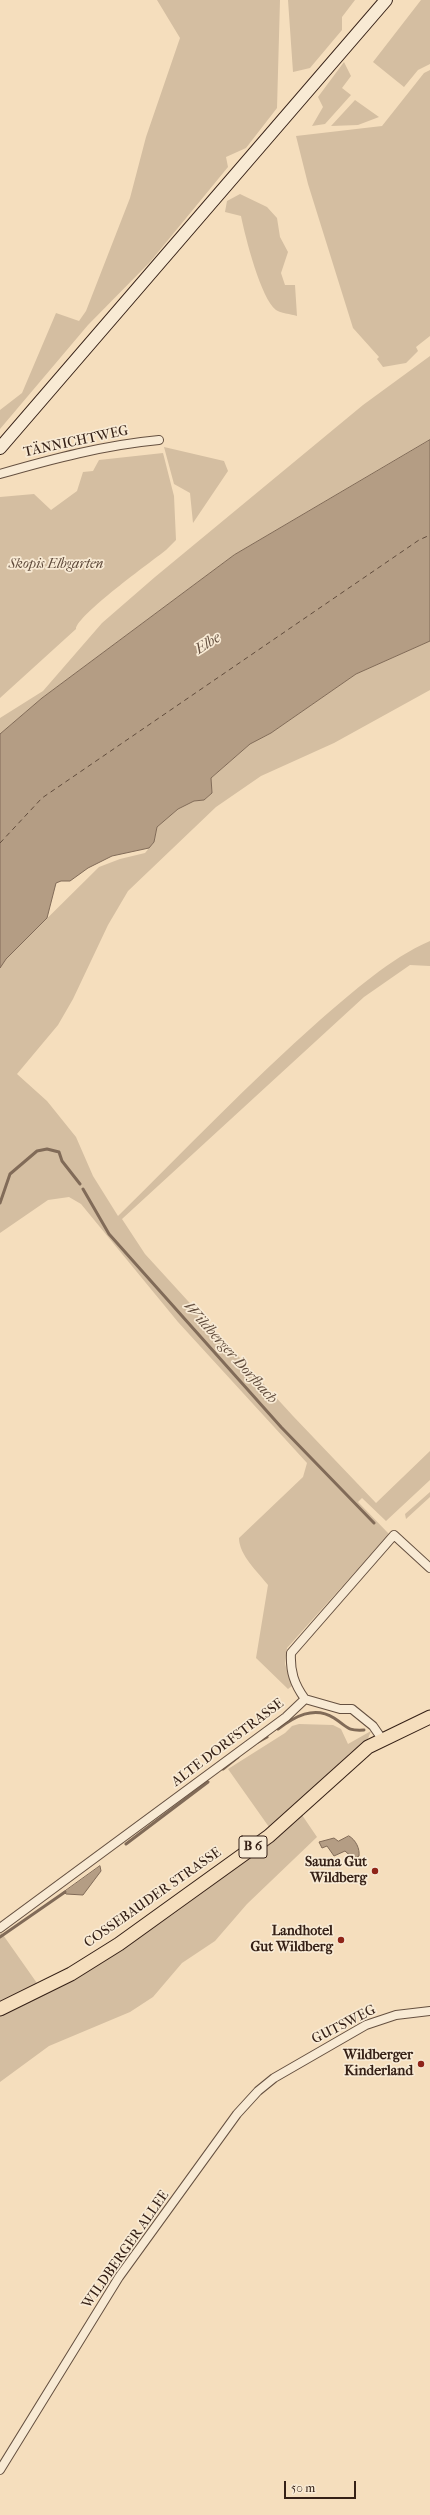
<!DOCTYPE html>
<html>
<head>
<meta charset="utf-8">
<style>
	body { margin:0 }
	#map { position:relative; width:430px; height:2515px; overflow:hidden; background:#f5debd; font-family:"IM FELL French Canon",serif }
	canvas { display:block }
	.scale { position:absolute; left:284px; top:2481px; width:72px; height:18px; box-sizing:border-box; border:2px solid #352016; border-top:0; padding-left:5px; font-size:12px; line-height:14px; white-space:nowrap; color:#352016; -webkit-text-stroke:3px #f8ead4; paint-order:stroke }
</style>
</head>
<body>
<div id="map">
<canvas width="430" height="2515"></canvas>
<div class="scale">50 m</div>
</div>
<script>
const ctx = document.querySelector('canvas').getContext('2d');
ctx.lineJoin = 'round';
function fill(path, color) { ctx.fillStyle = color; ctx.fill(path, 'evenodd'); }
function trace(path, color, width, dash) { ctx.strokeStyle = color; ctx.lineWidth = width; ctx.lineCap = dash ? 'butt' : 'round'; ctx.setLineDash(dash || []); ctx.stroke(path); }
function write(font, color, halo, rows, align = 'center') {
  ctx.font = font + ' "IM FELL French Canon",serif'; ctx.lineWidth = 3.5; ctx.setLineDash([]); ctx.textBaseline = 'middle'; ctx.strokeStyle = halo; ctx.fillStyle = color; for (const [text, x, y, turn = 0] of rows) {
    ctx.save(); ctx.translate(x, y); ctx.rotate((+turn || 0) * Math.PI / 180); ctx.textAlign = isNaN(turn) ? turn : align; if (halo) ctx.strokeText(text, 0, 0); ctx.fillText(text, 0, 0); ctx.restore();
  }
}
fill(new Path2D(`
	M157 0H280L277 108 246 148 226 157 228 167 150 262 88 325 0 429V410L22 393 56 313 79 321 86 311 130 198 146 137 180 38Z
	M288 0H355L342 17V30L310 68 293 72Z
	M421 0H430V64L418 70 404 87 373 62Z
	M344 62 351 76 342 88 351 95 325 124 312 126 323 107 318 97Z
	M430 70V336L416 347 418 351 406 363 383 367 377 359 379 357 353 328 308 184 296 136 382 126 424 73Z
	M355 100 379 117 358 125 331 126Z
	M240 194 267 207 277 218 280 237 288 252 281 273 285 285H295L297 316C291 314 280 313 276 310 261 299 245 236 241 216L225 212 227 201Z
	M430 356V440L234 555 42 698 0 734V718L43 691 102 623 155 577 363 405Z
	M164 447 224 461 228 471 193 523 190 493 174 484Z
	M163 453 174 496 176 540 166 550C151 562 77 615 76 629L0 698V497L34 494 51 510 77 491 83 472 93 471 99 460Z
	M430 641V690L334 743 261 776 216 807 128 891 108 925 73 999 58 1025 17 1074 47 1101 76 1137 93 1176 118 1216C185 1150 250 1082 320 1020 354 991 389 959 430 941V966L410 965 364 997 122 1219 145 1254 293 1416 376 1503 430 1451V1480L386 1521 362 1498 358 1502 389 1534 287 1648 285 1664 292 1686 288 1689 256 1658 268 1585C258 1572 239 1555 239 1538L303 1477 307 1463 178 1322 81 1204 69 1197 48 1200 0 1233V968L6 959 99 867 120 859 145 853 154 842 157 827 178 809 194 801 204 800 212 793 211 778 250 744 271 733 356 674Z
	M430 1492V1497L406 1519 405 1514Z
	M299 1724 333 1725 341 1729 348 1744 371 1731 367 1741 350 1753 301 1800 269 1827 228 1769 285 1733 292 1726Z
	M302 1815 317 1837 247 1904 215 1941 182 1963 153 1997 130 2012 49 2046 0 2082V2016C110 1966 209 1891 302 1815Z
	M1 1932 39 1986 0 2004V1933Z`), '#d4bea1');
const water = new Path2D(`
	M430 440V641L356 674 271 733 250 744 211 778 212 793 204 800 194 801 178 809 157 827 154 842 149 848 112 856 88 868 70 881H61L56 883 47 918 6 959 0 968V734L42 698 234 555Z
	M349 1836C356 1840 360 1849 359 1856L354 1859 345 1851 334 1856 327 1846 322 1848 319 1842 334 1838 338 1841Z
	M100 1866 101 1871 83 1895 66 1894 64 1892Z`);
fill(water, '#b49d84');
trace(water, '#816b58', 1);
trace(new Path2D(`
	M83 1189 109 1234 281 1427 374 1523
	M0 1203 10 1174 37 1151 47 1149 59 1152 62 1161 80 1184
	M278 1729C294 1717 314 1705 334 1718 348 1727 346 1731 364 1730
	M258 1742 267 1737
	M223 1769 238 1757
	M126 1844 208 1782
	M0 1937 65 1892`), '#816b58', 3);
trace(new Path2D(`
	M0 843 42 798 419 540 430 535`), '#614c3c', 1, [5, 4]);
const minor = new Path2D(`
	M0 474C52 459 105 445 159 440
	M305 1699C294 1684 290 1671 291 1653L394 1535 430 1568
	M305 1699 340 1709H352L373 1726 382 1739
	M0 1928 286 1717 305 1699
	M0 2470 119 2277 237 2114 258 2091 274 2078 366 2025 396 2015 430 2011`);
const secondary = new Path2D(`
	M0 448 386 0`);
const primary = new Path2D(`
	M0 2009 71 1974 119 1944 269 1836 368 1747 430 1717`);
trace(minor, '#655040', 10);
trace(secondary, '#352016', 14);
trace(primary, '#352016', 15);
trace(minor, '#f8ead4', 8);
trace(secondary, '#f8ead4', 12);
trace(primary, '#f5debd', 13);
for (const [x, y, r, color] of [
	[375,1871,4,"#8f2418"],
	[341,1940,4,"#8f2418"],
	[421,2064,4,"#8f2418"]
]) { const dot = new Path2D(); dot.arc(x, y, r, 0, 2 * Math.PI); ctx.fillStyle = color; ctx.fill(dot); trace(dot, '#f8ead4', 1.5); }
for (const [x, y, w] of [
	[253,1847,28]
]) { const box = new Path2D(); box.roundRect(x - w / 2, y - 11, w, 22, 3); ctx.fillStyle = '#f8ead4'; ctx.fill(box); trace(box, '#352016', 1); }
write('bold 13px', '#352016', null, [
	["B 6",253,1847]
]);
write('14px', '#352016', '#f8ead4', [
	["TÄNNICHTWEG",76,442,-12],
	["ALTE DORFSTRASSE",228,1743,-37],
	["COSSEBAUDER STRASSE",153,1898,-35],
	["GUTSWEG",344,2025,-27],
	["WILDBERGER ALLEE",126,2250,-55]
]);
write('italic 14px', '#5d4839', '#f8ead4', [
	["Skopis Elbgarten",56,565]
]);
write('bold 14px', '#352016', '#f8ead4', [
	["Sauna Gut",367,1863],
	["Wildberg",367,1879],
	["Landhotel",333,1932],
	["Gut Wildberg",333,1948],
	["Wildberger",413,2056],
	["Kinderland",413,2072]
], 'right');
write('italic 15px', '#614c3c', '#f8ead4', [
	["Elbe",208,644,-32],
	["Wildberger Dorfbach",230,1353,48]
]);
</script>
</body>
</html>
